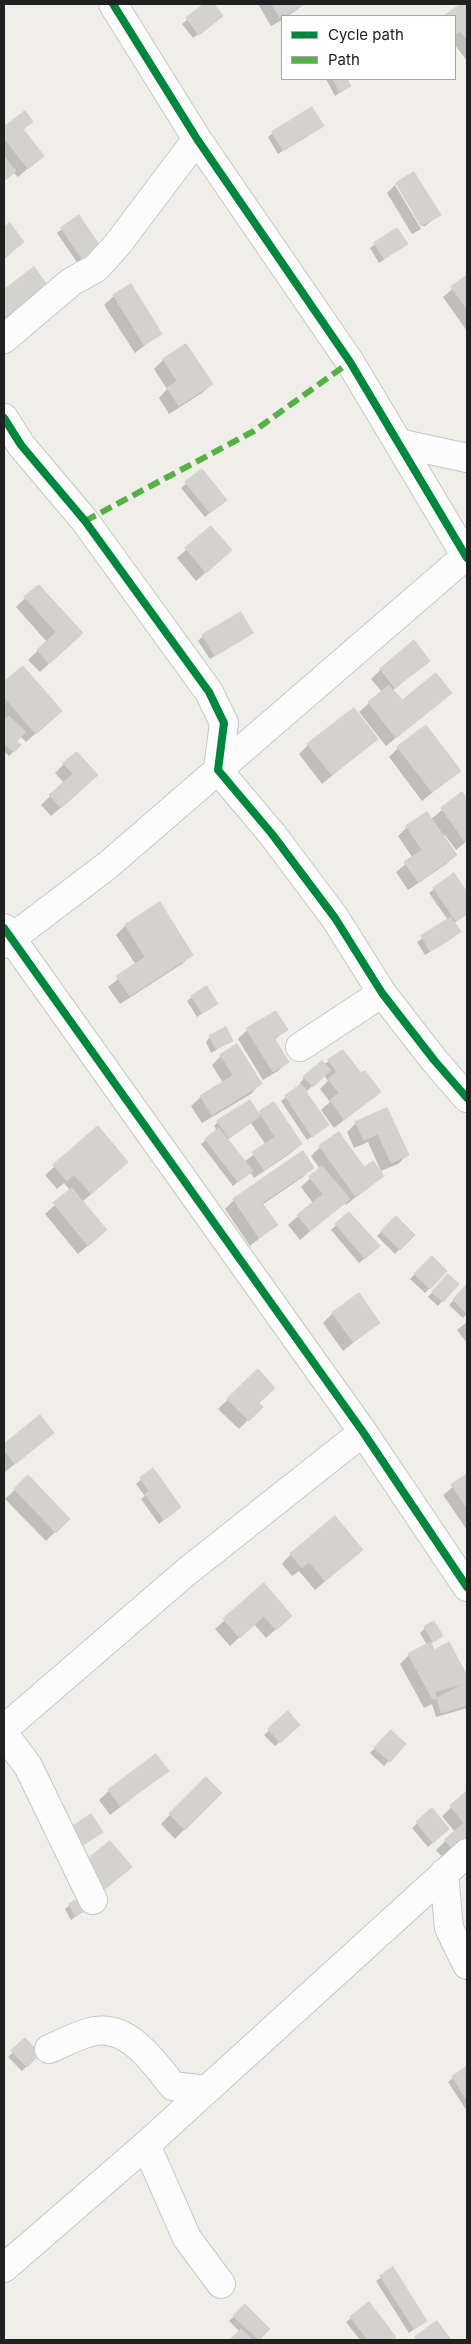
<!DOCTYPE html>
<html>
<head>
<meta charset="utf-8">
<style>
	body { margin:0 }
	#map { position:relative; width:471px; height:2344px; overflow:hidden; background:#efeee9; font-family:Inter,sans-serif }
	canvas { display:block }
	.frame { position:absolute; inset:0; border:5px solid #202020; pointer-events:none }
	.legend { position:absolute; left:281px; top:15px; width:175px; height:65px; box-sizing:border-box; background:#fff; border:1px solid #a6a6a6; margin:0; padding:6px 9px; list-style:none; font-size:15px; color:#202020 }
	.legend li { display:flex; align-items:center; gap:10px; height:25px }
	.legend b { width:25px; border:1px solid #a6a6a6 }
</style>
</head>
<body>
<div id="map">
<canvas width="471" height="2344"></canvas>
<div class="frame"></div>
<ul class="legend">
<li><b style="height:6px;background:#00873e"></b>Cycle path</li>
<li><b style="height:6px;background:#55b145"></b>Path</li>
</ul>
</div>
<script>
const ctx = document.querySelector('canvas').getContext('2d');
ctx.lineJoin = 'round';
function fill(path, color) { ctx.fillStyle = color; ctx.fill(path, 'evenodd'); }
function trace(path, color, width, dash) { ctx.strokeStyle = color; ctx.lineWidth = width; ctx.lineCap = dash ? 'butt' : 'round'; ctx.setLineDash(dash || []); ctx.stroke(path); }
fill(new Path2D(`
	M206 4H212L222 16 193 38 182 24Z
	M258 4H305L288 16H282V20L271 26Z
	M463 4H467V61L455 45V16H446Z
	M326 79H345L349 86 335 96Z
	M24 112 31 122 23 130 42 156 18 177 13 172 4 181V128Z
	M322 126 278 154 268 137 273 133Z
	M414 174 439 215 424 227 398 185H395Z
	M395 185 421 229 412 234 387 193Z
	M10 224 23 242 4 259V229Z
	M62 229 104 255 83 271 57 233Z
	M396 229 406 244 379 263 370 248Z
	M34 269V298L4 320V292Z
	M467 277V331L443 297Z
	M114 296 160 333 135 353 104 305Z
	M186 345 211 384 202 393 169 414 159 398 167 389 154 369 163 360Z
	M202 470 220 504 205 517 181 488Z
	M211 528 221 559 196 581 177 558Z
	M38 586 72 642 40 672 28 660 47 642 16 607Z
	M251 633 210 659 198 641 203 636Z
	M428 660 392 691 402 702 450 693 386 746 359 712 382 692 371 679 380 670Z
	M23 667 51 720 26 742 20 736 16 741 20 745 9 756 4 752V724L7 721 4 717V684Z
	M377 739 322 784 299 754 308 745Z
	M398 748 459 771 422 801 389 757Z
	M64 764 87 785 51 816 41 805 64 783 55 773Z
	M462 794 467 801V841L456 850 445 835 443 836 456 855 446 864 408 890 396 872 413 858 398 836 407 827 431 819Z
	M454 875 467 894V914L454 923 459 932 454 937 425 955 417 942 448 920 429 893Z
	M159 904 192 954 182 964 120 1004 108 987 136 965 116 935 125 926Z
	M192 997 216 1004 197 1017 187 1001Z
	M247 1030H286L274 1040 287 1062 278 1071 263 1080 238 1039Z
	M210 1037 231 1041 211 1053 206 1042Z
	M221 1056 260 1084 251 1094 202 1123 191 1106 201 1097 223 1083 212 1065Z
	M329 1061 360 1075 379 1092 334 1128 321 1110 330 1102 320 1089 328 1081 324 1075 307 1091 303 1086 323 1129 307 1140 281 1101 302 1085 300 1083 304 1078Z
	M274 1104 301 1144 291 1153 254 1178 250 1172 233 1186 201 1144 217 1131 214 1126 218 1122 258 1115ZM251 1123 266 1145 244 1162 227 1140Z
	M387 1109 407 1155 398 1164 381 1171 368 1142 354 1148 347 1132 356 1123Z
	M98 1128 118 1171 82 1202 96 1239 78 1254 45 1214 71 1191 64 1183 57 1189 45 1175Z
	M320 1147 382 1176 346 1205 344 1202 300 1240 288 1225 313 1203 301 1187 320 1169 311 1156Z
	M313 1167 303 1177 262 1205 276 1225 250 1246 225 1209 234 1200Z
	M349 1213 373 1251 359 1263 331 1230Z
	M396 1217 413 1235 395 1254 377 1236Z
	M432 1257 446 1271 425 1293 410 1279Z
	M444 1280 442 1301 438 1306 428 1297Z
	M467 1286V1314L463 1318 449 1305Z
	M332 1314 378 1323 343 1351 323 1323Z
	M467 1322V1343L457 1330Z
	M258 1371V1403L261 1407 239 1429 218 1409Z
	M39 1417 52 1433 5 1472 4 1446Z
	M153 1470 175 1511 159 1524 141 1499 145 1496 136 1484Z
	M467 1476V1530L443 1495Z
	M28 1477 68 1519 46 1541 5 1499Z
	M362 1549 315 1590 299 1571 292 1576 282 1564 291 1554Z
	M264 1585 281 1625 266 1638 254 1624 230 1646 215 1629Z
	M425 1628 442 1636 430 1644 434 1651 448 1644 467 1679 462 1686 467 1685V1708L436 1717 432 1704 424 1708 400 1664 409 1655 427 1645 420 1633Z
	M288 1713 294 1729 275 1746 264 1735Z
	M391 1732 404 1745 384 1766 370 1753Z
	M167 1771 110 1815 99 1800 109 1791Z
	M206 1778 220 1793 175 1839 161 1824Z
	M467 1793V1841L446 1861 436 1850 455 1832 442 1816Z
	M432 1810 443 1834 428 1847 412 1828Z
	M102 1832 73 1852 63 1836Z
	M70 1905 85 1910 71 1920 65 1909Z
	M25 2040 38 2054 22 2071 8 2057Z
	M467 2068V2111L448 2082Z
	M393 2269 426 2320 409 2333 376 2281Z
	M368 2304 395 2337 391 2340H360L346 2322Z
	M245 2306 268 2329 257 2340H231L240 2332 229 2321Z`), '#0003');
const building = new Path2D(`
	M204 4H214L223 16 199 35 186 18Z
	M272 4H305L280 18Z
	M461 4H467V40L460 31 455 35V16H444Z
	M333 79H347L351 86 340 92Z
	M312 107 324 126 283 151 272 132Z
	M25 111 33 122 23 129 44 156 28 169 4 138V127Z
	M4 156 16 171 4 181Z
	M414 172 441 215 421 226 396 183Z
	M79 215 106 255 88 268 61 228Z
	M10 223 24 242 4 258V227Z
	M397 228 408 244 384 259 374 243Z
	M34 267 48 286 4 318V290Z
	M467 275V309L451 287Z
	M131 284 162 334 144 345 113 295Z
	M186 344 213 384 179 406 167 388 177 381 163 359Z
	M202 469 227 500 210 513 185 482Z
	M211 526 232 550 206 573 185 548Z
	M39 585 83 633 49 664 37 650 56 632 24 597Z
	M241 612 253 633 215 656 202 635Z
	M414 640 430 661 395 688 380 669Z
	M23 666 62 711 36 734 4 697V682Z
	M436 673 452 693 396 738 368 702 389 685 402 700Z
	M354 708 378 739 332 775 307 744Z
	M9 716 26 732 17 741 21 745 14 752 4 743V722Z
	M426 725 461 771 432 792 397 747Z
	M77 752 98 775 61 808 49 795 73 774 63 763Z
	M462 792 467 799V840L465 842 441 808Z
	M427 812 457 855 418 882 404 862 422 850 406 826Z
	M454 873 467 892V914L456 921 433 888Z
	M160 902 193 955 130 996 116 976 145 957 125 925Z
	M451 917 461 932 430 951 421 936Z
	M207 986 218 1004 202 1013 191 996Z
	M276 1011 288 1030 274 1038 289 1062 273 1072 246 1029Z
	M226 1027 233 1041 216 1049 209 1036Z
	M237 1044 262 1084 212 1115 200 1096 233 1075 220 1055Z
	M343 1050 361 1073 365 1071 381 1092 344 1120 330 1100 339 1093 328 1079 337 1072 328 1060Z
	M322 1061 331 1070 313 1087 303 1077Z
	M301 1084 329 1125 312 1137 285 1096Z
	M250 1100 260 1116 229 1138 217 1121Z
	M274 1102 302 1144 264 1170 252 1152 275 1137 259 1112Z
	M387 1108 409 1155 391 1163 378 1134 364 1140 355 1122Z
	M98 1126 128 1162 91 1194 74 1175 67 1181 53 1165Z
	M219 1128 253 1171 238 1182 205 1139Z
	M339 1132 364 1167 373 1161 384 1176 356 1197 319 1146Z
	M303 1151 314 1168 262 1203 278 1225 259 1238 233 1199Z
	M322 1166 350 1199 310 1231 297 1215 323 1194 309 1177Z
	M72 1188 107 1230 88 1246 53 1203Z
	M349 1212 380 1246 365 1259 335 1224Z
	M396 1216 415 1235 400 1250 381 1231Z
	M432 1256 447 1271 430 1289 414 1274Z
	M448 1274 459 1284 443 1302 432 1292Z
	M467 1284V1314L453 1300Z
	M359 1293 380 1323 353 1342 332 1313Z
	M258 1369 275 1388 259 1403 263 1407 249 1421 227 1399Z
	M40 1415 54 1433 15 1464 4 1450V1444Z
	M153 1468 181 1507 164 1520 145 1494 149 1491 140 1478Z
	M467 1474V1508L451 1485Z
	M28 1475 70 1519 56 1533 14 1489Z
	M335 1516 363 1550 325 1581 309 1562 302 1568 290 1554Z
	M264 1583 292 1616 276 1630 264 1616 240 1638 223 1619Z
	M434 1621 443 1636 433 1642 424 1627Z
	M431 1642 434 1650 449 1642 467 1676V1682L433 1700 408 1654Z
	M467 1683V1705L441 1713 435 1692Z
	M288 1711 300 1725 280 1743 268 1729Z
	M391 1730 406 1744 390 1762 374 1748Z
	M156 1754 169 1771 120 1806 108 1790Z
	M206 1777 222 1793 185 1830 169 1814Z
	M467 1791V1842L456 1852 444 1840 464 1823 450 1806Z
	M432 1808 449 1829 433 1843 416 1822Z
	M91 1814 103 1832 78 1848 67 1830Z
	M110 1841 132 1867 105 1889 83 1863Z
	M80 1898 87 1910 75 1916 69 1904Z
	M25 2038 40 2054 27 2067 11 2051Z
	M467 2066V2100L452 2077Z
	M393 2267 427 2321 414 2329 380 2276Z
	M369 2302 396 2337 392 2340H368L350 2317Z
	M245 2304 270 2329 259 2340 233 2316Z
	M437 2321 451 2340H417L415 2337Z
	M241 2329 253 2340H230Z`);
fill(building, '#d4d2ce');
trace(building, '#d2cfcb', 1);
const street = new Path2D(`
	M113 4 197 139 350 362 467 558
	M4 339 71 282 96 268 117 245 197 139
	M4 418 21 445 85 521 209 692 224 723 218 770 272 834 335 918 382 993 434 1060 467 1098
	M398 443 467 458
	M4 928 363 1432 467 1587
	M4 944 108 865 467 555
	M300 1047 382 993
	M4 1729 185 1573 363 1432
	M4 1734 28 1766 93 1900
	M444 1873 449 1928 467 1965
	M49 2049C64 2043 81 2033 96 2031 130 2026 154 2063 173 2086L206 2090
	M146 2145 187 2238 221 2284
	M4 2268 146 2145 467 1853`);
trace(street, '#c7c7c5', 30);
trace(street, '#fdfcfc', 28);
trace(new Path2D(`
	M85 521 254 431 350 362`), '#55b145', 6, [12, 6]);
trace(new Path2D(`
	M113 4 197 139 350 362 467 558
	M4 418 21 445 85 521 209 692 224 723 218 770 272 834 335 918 382 993 434 1060 467 1098
	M4 928 363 1432 467 1587`), '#00873e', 8);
</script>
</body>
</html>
